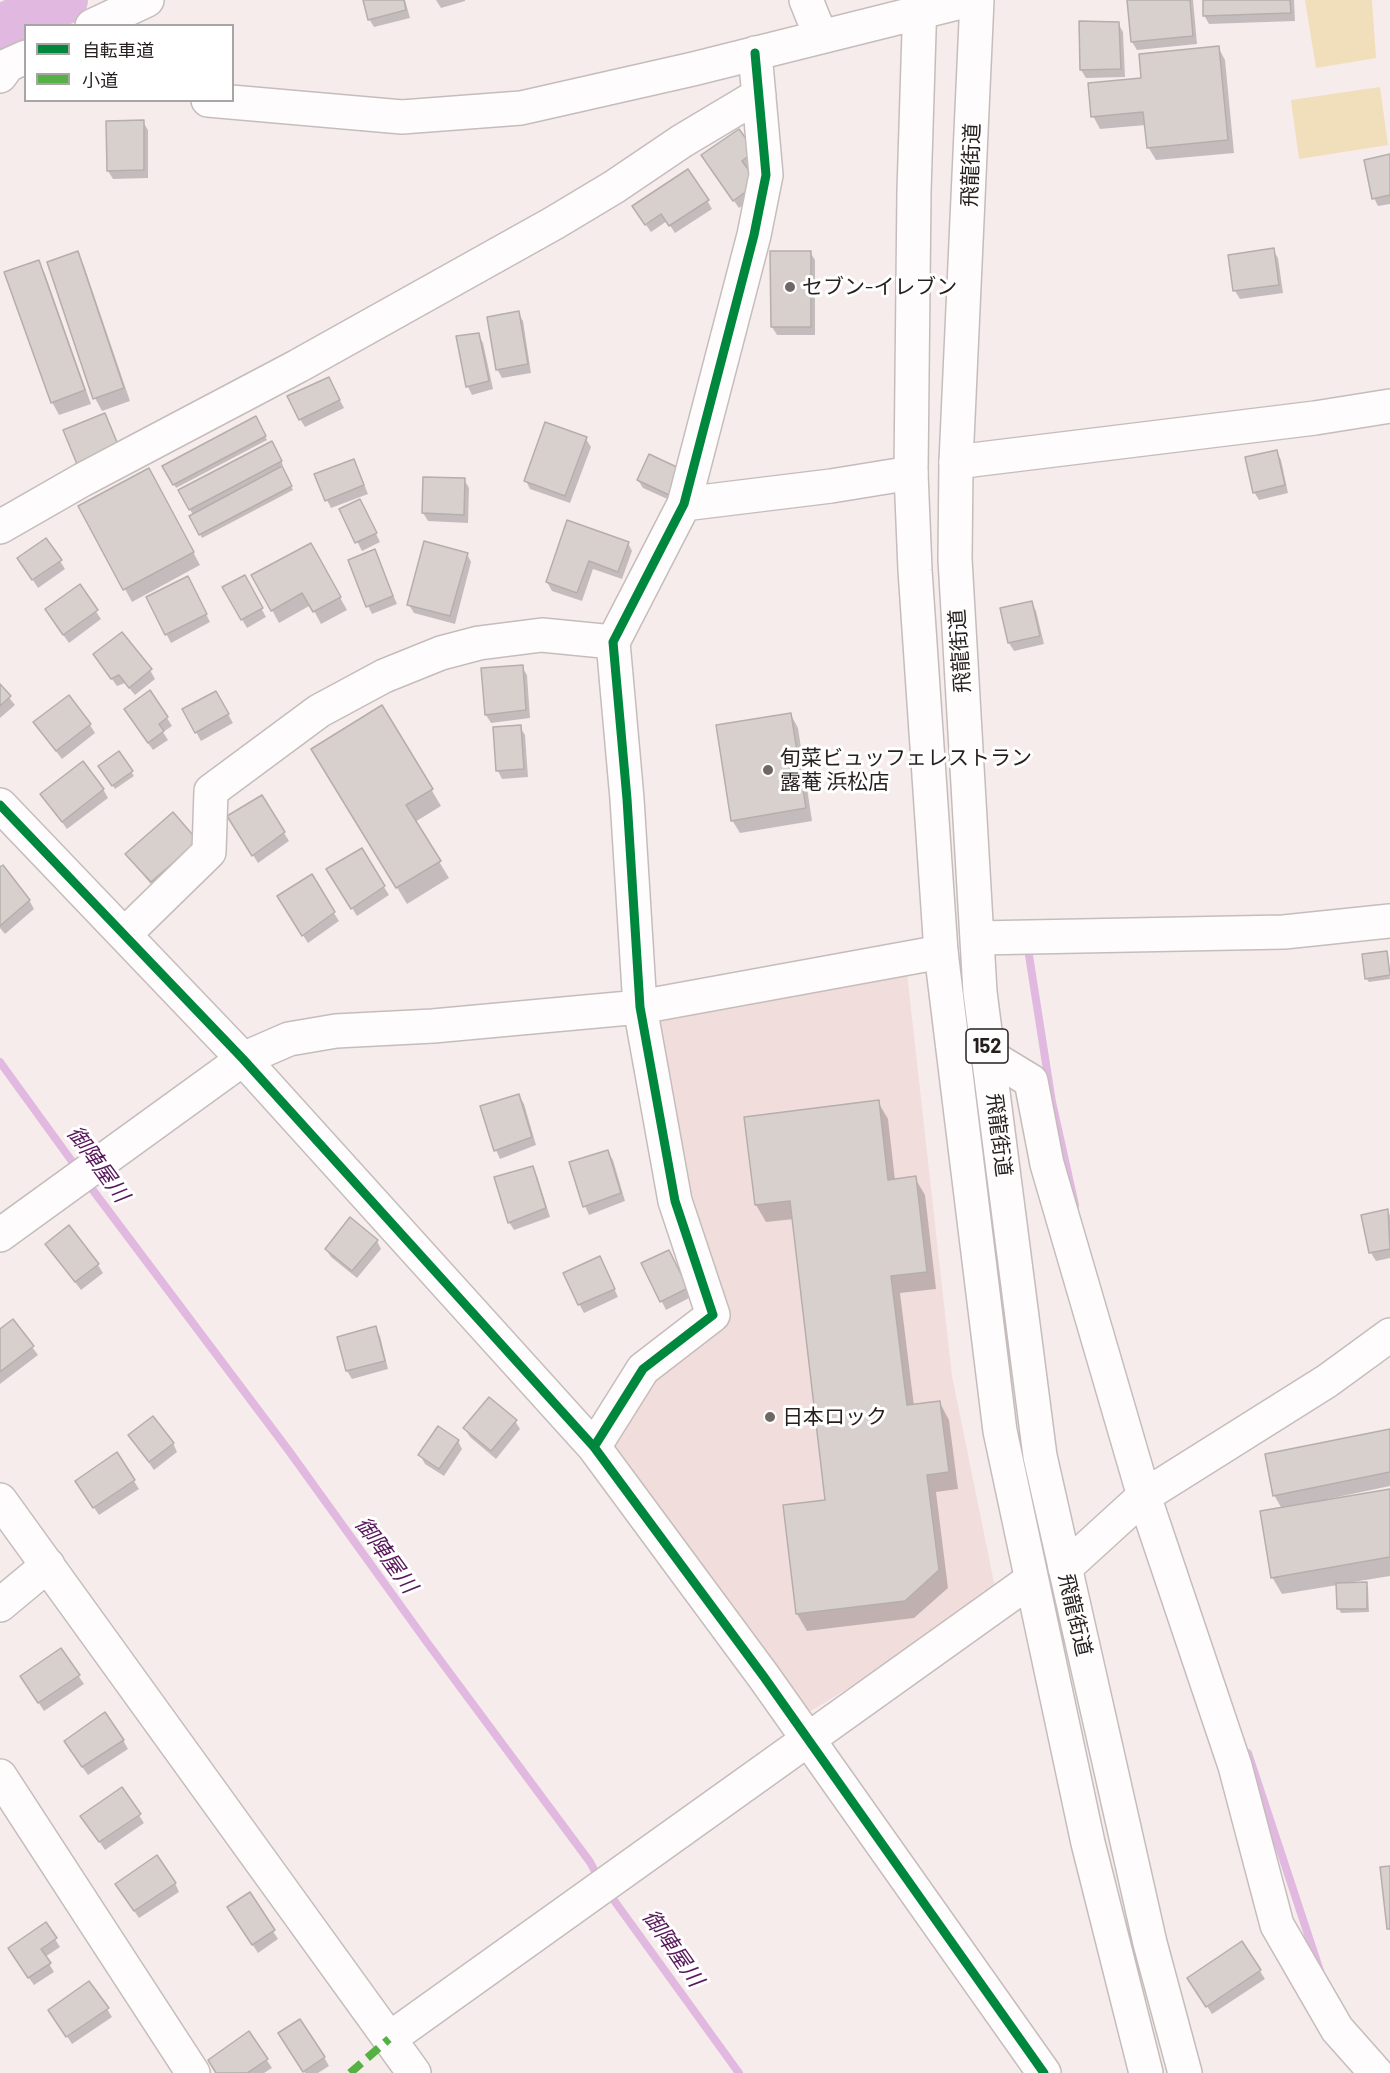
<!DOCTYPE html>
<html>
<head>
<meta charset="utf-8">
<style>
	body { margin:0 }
	#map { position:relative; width:1390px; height:2073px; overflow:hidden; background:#f6eceb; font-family:Barlow,"Noto Sans JP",sans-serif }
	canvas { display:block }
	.legend { position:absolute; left:24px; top:24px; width:210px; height:78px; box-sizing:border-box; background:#fff; border:2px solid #a8a5a5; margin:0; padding:8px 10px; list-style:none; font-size:18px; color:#261f1e }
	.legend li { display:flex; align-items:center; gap:12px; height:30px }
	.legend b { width:30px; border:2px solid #a8a5a5 }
</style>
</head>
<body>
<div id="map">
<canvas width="1390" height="2073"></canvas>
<ul class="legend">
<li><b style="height:8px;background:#00873e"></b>自転車道</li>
<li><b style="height:8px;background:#56b145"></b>小道</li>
</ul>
</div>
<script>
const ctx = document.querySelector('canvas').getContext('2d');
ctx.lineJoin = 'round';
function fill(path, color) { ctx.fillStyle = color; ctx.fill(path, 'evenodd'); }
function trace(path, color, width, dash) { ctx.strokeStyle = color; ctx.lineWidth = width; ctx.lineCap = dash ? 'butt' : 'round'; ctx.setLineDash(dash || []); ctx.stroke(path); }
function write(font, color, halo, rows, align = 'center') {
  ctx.font = font + ' Barlow,"Noto Sans JP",sans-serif'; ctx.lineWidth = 6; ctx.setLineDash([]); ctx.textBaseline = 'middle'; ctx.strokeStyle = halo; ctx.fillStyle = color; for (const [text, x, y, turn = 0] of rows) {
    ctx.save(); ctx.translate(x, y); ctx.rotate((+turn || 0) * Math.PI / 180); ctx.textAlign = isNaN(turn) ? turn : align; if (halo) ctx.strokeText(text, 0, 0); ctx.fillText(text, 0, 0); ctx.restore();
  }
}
fill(new Path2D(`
	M907 973 952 1376 997 1597 806 1714 610 1449 652 1377 730 1319 683 1197 650 1015Z`), '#f1dedc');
fill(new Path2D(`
	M1305 0H1372L1376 58 1316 68Z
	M1380 87 1388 145 1299 159 1291 100Z`), '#f1deba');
fill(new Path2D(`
	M364 0H405L410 18 374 27 369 19Z
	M436 0H465V1L441 8Z
	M1129 0H1193L1197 44 1137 50 1132 42Z
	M1204 0H1294L1295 21 1209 24 1204 15Z
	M1118 23 1123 32 1125 77 1086 78 1081 70Z
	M1218 47 1225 60 1234 153 1156 160 1148 147 1146 125 1100 129 1093 116 1143 80Z
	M143 122 148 130V178L113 179 108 171Z
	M739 131 759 160 747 169 762 192 739 208 708 164Z
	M1390 156V204L1378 206 1374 198Z
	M707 200 712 209 675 233 667 221 651 232 639 215Z
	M1273 250 1278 258 1283 293 1240 299 1235 291 1230 256Z
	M810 252 815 260V335H777L772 327Z
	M77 253 84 266 130 401 102 411 95 398Z
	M38 261 45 274 91 404 59 415 52 402Z
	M518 313 523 321 531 373 502 378 497 369Z
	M478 335 483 343 493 389 472 395 468 387 458 338Z
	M333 387 344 408 305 427 300 419Z
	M255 418 267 440 176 488 164 466Z
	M586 439 591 447 570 503 530 489 526 481Z
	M271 443 283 465 280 466 293 490 202 538 191 516 193 515 180 491Z
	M1276 451 1281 460 1288 493 1259 500 1254 492Z
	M358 469 368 494 331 508 327 500Z
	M680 470 674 502 643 488 638 480Z
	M424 479H464L469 488 468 523 428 521 423 513Z
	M156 483 200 565 132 602 81 507Z
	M364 509 380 542 362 551 341 510Z
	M568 522 628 543 632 551 622 579 593 569 582 601 552 591 547 582Z
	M311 545 347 610 321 624 311 605 279 623 272 610Z
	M374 551 397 604 372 614 368 606Z
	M467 554 471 562 455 624 414 613 409 605Z
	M60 561 65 569 38 588 24 566Z
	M244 577 266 617 247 628 224 588Z
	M79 586 101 619 69 643 51 618Z
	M192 586 210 622 171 643 148 598Z
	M1031 602 1036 611 1044 644 1014 651 1009 643 1001 609Z
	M100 663 150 670 155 679 135 695 125 683 117 686Z
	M522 667 527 675 530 718 491 723 486 715Z
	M0 686 15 705 0 718Z
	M216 693 233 723 201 741 184 710Z
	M791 715 798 728 812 821 740 833 732 820Z
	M130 718H167L172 726 163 732 168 740 153 750Z
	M90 725 95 733 62 759 40 731Z
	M520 727 525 735 528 777 502 779 498 771Z
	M119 753 134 776 115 789 100 766Z
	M323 766 431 789 441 806 415 822 449 878 407 904Z
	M103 789 108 798 67 829 42 795Z
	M262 797 289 841 258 863 229 817Z
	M197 842 156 890 132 862 127 854Z
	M361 850 389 895 357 916 328 870Z
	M0 869 29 900 34 909 5 934 0 928Z
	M311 877 339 921 308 943 283 905Z
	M1386 952 1388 956 1390 979 1369 982 1366 978Z
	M519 1096 524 1104 536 1145 500 1159 496 1150 482 1107Z
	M878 1102 888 1119 895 1180 915 1178 925 1195 936 1289 900 1293 914 1406 940 1403 949 1420 958 1489 936 1492 948 1588 914 1618 807 1631 797 1614 826 1501 794 1219 766 1222 756 1205Z
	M608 1152 613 1160 625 1201 589 1215 585 1206Z
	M533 1168 537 1176 550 1217 514 1230 509 1222Z
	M1387 1211 1390 1215V1258L1376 1261 1371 1253 1363 1216Z
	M377 1241 381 1249 357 1278 331 1257 326 1249Z
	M52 1252 98 1265 103 1273 81 1290Z
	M673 1260 691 1297 666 1310 643 1264Z
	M604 1266 618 1297 584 1313 579 1304Z
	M13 1321 38 1355 0 1384V1331Z
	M375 1328 380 1336 388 1369 352 1379 347 1371 338 1338Z
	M515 1421 520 1429 496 1459 470 1437 465 1429Z
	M1390 1430V1486L1328 1499 1329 1501 1390 1491V1576L1353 1582V1584H1366L1368 1587 1369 1612 1341 1613 1339 1609 1338 1585 1282 1594 1272 1577 1282 1509 1274 1495Z
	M130 1436 173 1443 177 1452 154 1470Z
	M458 1441 462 1449 444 1476 425 1464 420 1455Z
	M134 1481 139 1489 99 1515 82 1490Z
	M61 1650 84 1684 44 1711 27 1685Z
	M123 1740 128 1749 88 1775 70 1750Z
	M122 1789 144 1823 105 1850 87 1824Z
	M175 1883 179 1892 139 1918 122 1893Z
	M249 1894 278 1939 258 1953 234 1916Z
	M55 1939 60 1947 45 1957 54 1972 34 1985 14 1957Z
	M1260 1971 1265 1979 1212 2014 1194 1986Z
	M107 2009 112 2017 72 2044 55 2018Z
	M249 2033 272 2068 264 2073H217Z
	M285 2042 324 2057 329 2066 318 2073H305Z`), '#0003');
trace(new Path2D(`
	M1028 949 1052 1102 1075 1205
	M0 1062 79 1171
	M86 1181 289 1451 426 1641 590 1862 599 1879
	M1248 1753 1320 1971
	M608 1892 739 2073`), '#e1b8df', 8);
trace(new Path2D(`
	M0 30 63 0`), '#e1b8df', 50);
const building = new Path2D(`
	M363 0H404L406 10 368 20Z
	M1127 0H1190L1193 36 1131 42Z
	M1203 0H1290L1291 13 1203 16Z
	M1079 21 1119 22 1121 69 1080 70Z
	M1219 46 1228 140 1147 148 1143 112 1091 117 1088 83 1141 78 1139 54Z
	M144 120V170L107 171 106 121Z
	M739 129 755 151 742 161 758 183 733 201 701 155Z
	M1390 154V195L1372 199 1364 160Z
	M688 169 709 200 669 226 661 214 645 225 632 206Z
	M1274 248 1279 285 1233 291 1228 255Z
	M78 251 124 388 93 399 47 262Z
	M770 251H811V327H771Z
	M39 260 85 390 51 403 4 272Z
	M519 311 528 364 496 370 487 317Z
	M479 333 489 381 466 387 456 336Z
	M329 377 340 400 299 420 287 396Z
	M105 413 121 452 79 469 63 430Z
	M256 416 266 436 173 485 162 466Z
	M545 422 587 437 565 496 524 481Z
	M272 441 282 461 189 510 178 490Z
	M1277 450 1285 485 1253 493 1245 457Z
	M649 454 681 469 669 495 637 480Z
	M354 459 364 485 325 501 314 474Z
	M282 466 292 486 199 535 189 516Z
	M149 468 194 552 123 590 78 506Z
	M423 477 465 478 464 515 422 513Z
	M360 499 377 533 355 543 339 509Z
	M567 520 629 542 618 572 589 561 577 593 546 582Z
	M46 538 62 560 32 580 17 558Z
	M424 541 468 553 450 616 407 605Z
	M311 543 341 597 313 612 302 593 271 611 251 575Z
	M375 549 393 596 366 607 348 560Z
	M245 575 263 608 241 620 222 587Z
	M188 576 207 614 165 635 146 597Z
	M80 584 98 610 63 635 45 609Z
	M1032 601 1040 636 1008 643 1000 608Z
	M122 632 152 669 129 688 119 675 111 679 93 654Z
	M523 665 526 710 485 715 481 668Z
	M0 684 11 696 0 706Z
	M150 690 168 717 159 724 164 731 148 743 124 709Z
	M216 691 229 714 195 733 182 709Z
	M69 695 91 724 56 751 33 722Z
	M382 705 433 789 406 805 441 861 396 888 311 749Z
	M791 713 806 808 731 821 716 725Z
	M521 725 524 769 496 771 493 727Z
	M119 751 133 771 112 786 98 766Z
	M83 761 104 789 62 822 40 794Z
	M262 795 285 832 252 856 227 816Z
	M173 812 198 841 151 882 125 854Z
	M362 848 385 886 351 909 326 869Z
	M3 865 30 900 0 926V867Z
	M312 874 335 912 302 936 277 896Z
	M1387 951 1390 975 1365 979 1362 954Z
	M519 1094 532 1137 494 1151 480 1106Z
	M879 1100 888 1180 916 1176 927 1272 891 1276 907 1405 940 1401 949 1472 927 1475 939 1570 905 1601 796 1614 783 1505 825 1500 790 1201 755 1205 744 1117Z
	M608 1150 621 1193 583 1207 569 1162Z
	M533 1166 546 1208 508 1223 494 1177Z
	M1388 1209 1390 1249 1369 1253 1361 1215Z
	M350 1217 378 1240 352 1271 325 1249Z
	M69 1225 99 1264 75 1282 45 1244Z
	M669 1250 688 1288 660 1302 641 1263Z
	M600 1256 615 1289 578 1305 563 1273Z
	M13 1319 34 1346 0 1372V1329Z
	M376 1326 385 1361 346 1371 337 1337Z
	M489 1397 517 1420 491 1451 463 1428Z
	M153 1416 174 1443 149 1462 128 1435Z
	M438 1426 459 1440 439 1469 418 1455Z
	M1390 1429V1472L1273 1496 1265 1454Z
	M117 1452 135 1480 93 1508 75 1481Z
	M1390 1489V1557L1271 1578 1260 1511Z
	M1367 1582V1609H1337L1336 1583Z
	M61 1648 80 1675 38 1703 20 1676Z
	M105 1712 124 1740 82 1767 64 1741Z
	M122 1787 141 1814 99 1842 80 1816Z
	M157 1855 176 1883 134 1911 115 1884Z
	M1390 1866V1929H1387L1380 1867Z
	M250 1892 275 1930 252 1945 227 1907Z
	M46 1922 57 1938 41 1949 51 1963 28 1978 8 1948Z
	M1242 1941 1261 1970 1206 2007 1187 1978Z
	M89 1981 109 2008 66 2037 48 2010Z
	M300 2019 325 2057 303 2072 278 2033Z
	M249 2031 268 2059 247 2073H216L208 2060Z`);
fill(building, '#d7d0cd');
trace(building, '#b5aeac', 1.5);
const minor = new Path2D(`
	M806 0 821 37
	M92 26 147 0
	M0 76 8 65 26 57
	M208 100 402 117 521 108 693 69 969 0
	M956 462 1315 418 1390 406
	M684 504 831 486 911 473
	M0 527 82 480 298 366 554 223 614 187 682 141 759 95
	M0 805 243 1059 594 1447 764 1677 1044 2073
	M125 934 209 852 211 791 319 711 384 676 441 653 479 643 542 635 613 642
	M978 938 1284 932 1390 921
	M988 1055 1031 1081 1047 1164 1144 1496 1235 1766 1277 1925 1337 2029 1376 2073
	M0 1235 243 1059 289 1039 336 1031 433 1026 640 1007 941 952
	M594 1447 643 1369 713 1315 675 1201 640 1007 627 799 613 642 684 504 754 235 766 175 755 53
	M0 1500 414 2073
	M1065 1568 1144 1496 1327 1381 1390 1335
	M0 1605 48 1565
	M0 1776 193 2073
	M389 2039 1031 1580`);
const highway = new Path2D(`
	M920 0 914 191 911 473 915 570 941 952 1000 1431 1088 1843 1146 2073
	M977 0 956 462 955 559 980 992 1040 1456 1150 1943 1185 2073`);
trace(minor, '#c5bdbc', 36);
trace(highway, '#c5bdbc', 36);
trace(minor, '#fefcfc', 33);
trace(highway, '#fefcfc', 33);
trace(new Path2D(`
	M350 2073 389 2039`), '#56b145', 8, [15, 8]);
trace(new Path2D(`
	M0 805 243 1059 594 1447 764 1677 1044 2073
	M594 1447 643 1369 713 1315 675 1201 640 1007 627 799 613 642 684 504 754 235 766 175 755 53`), '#00873e', 9);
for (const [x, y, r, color] of [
	[790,287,6,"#6f6766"],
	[768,770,6,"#6f6766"],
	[770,1417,6,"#6f6766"]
]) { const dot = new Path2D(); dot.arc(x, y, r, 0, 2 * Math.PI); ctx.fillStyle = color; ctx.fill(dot); trace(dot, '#fff', 2); }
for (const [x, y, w] of [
	[987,1046,42]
]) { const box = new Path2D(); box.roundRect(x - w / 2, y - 17, w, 34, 4.5); ctx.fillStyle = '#fff'; ctx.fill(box); trace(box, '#261f1e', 1.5); }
write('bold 20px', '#261f1e', null, [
	["152",987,1046]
]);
write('21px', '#261f1e', '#fff', [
	["飛龍街道",971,165,-88],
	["飛龍街道",960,651,-94],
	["飛龍街道",999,1135,83],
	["飛龍街道",1075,1615,77]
]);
write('21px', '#261f1e', '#fff', [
	["セブン-イレブン",802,287],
	["旬菜ビュッフェレストラン",780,758],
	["露菴 浜松店",780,782],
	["日本ロック",782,1417]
], 'left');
write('italic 22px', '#59185c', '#fff', [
	["御陣屋川",98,1164,54],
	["御陣屋川",386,1555,54],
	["御陣屋川",673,1948,55]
]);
</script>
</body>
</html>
